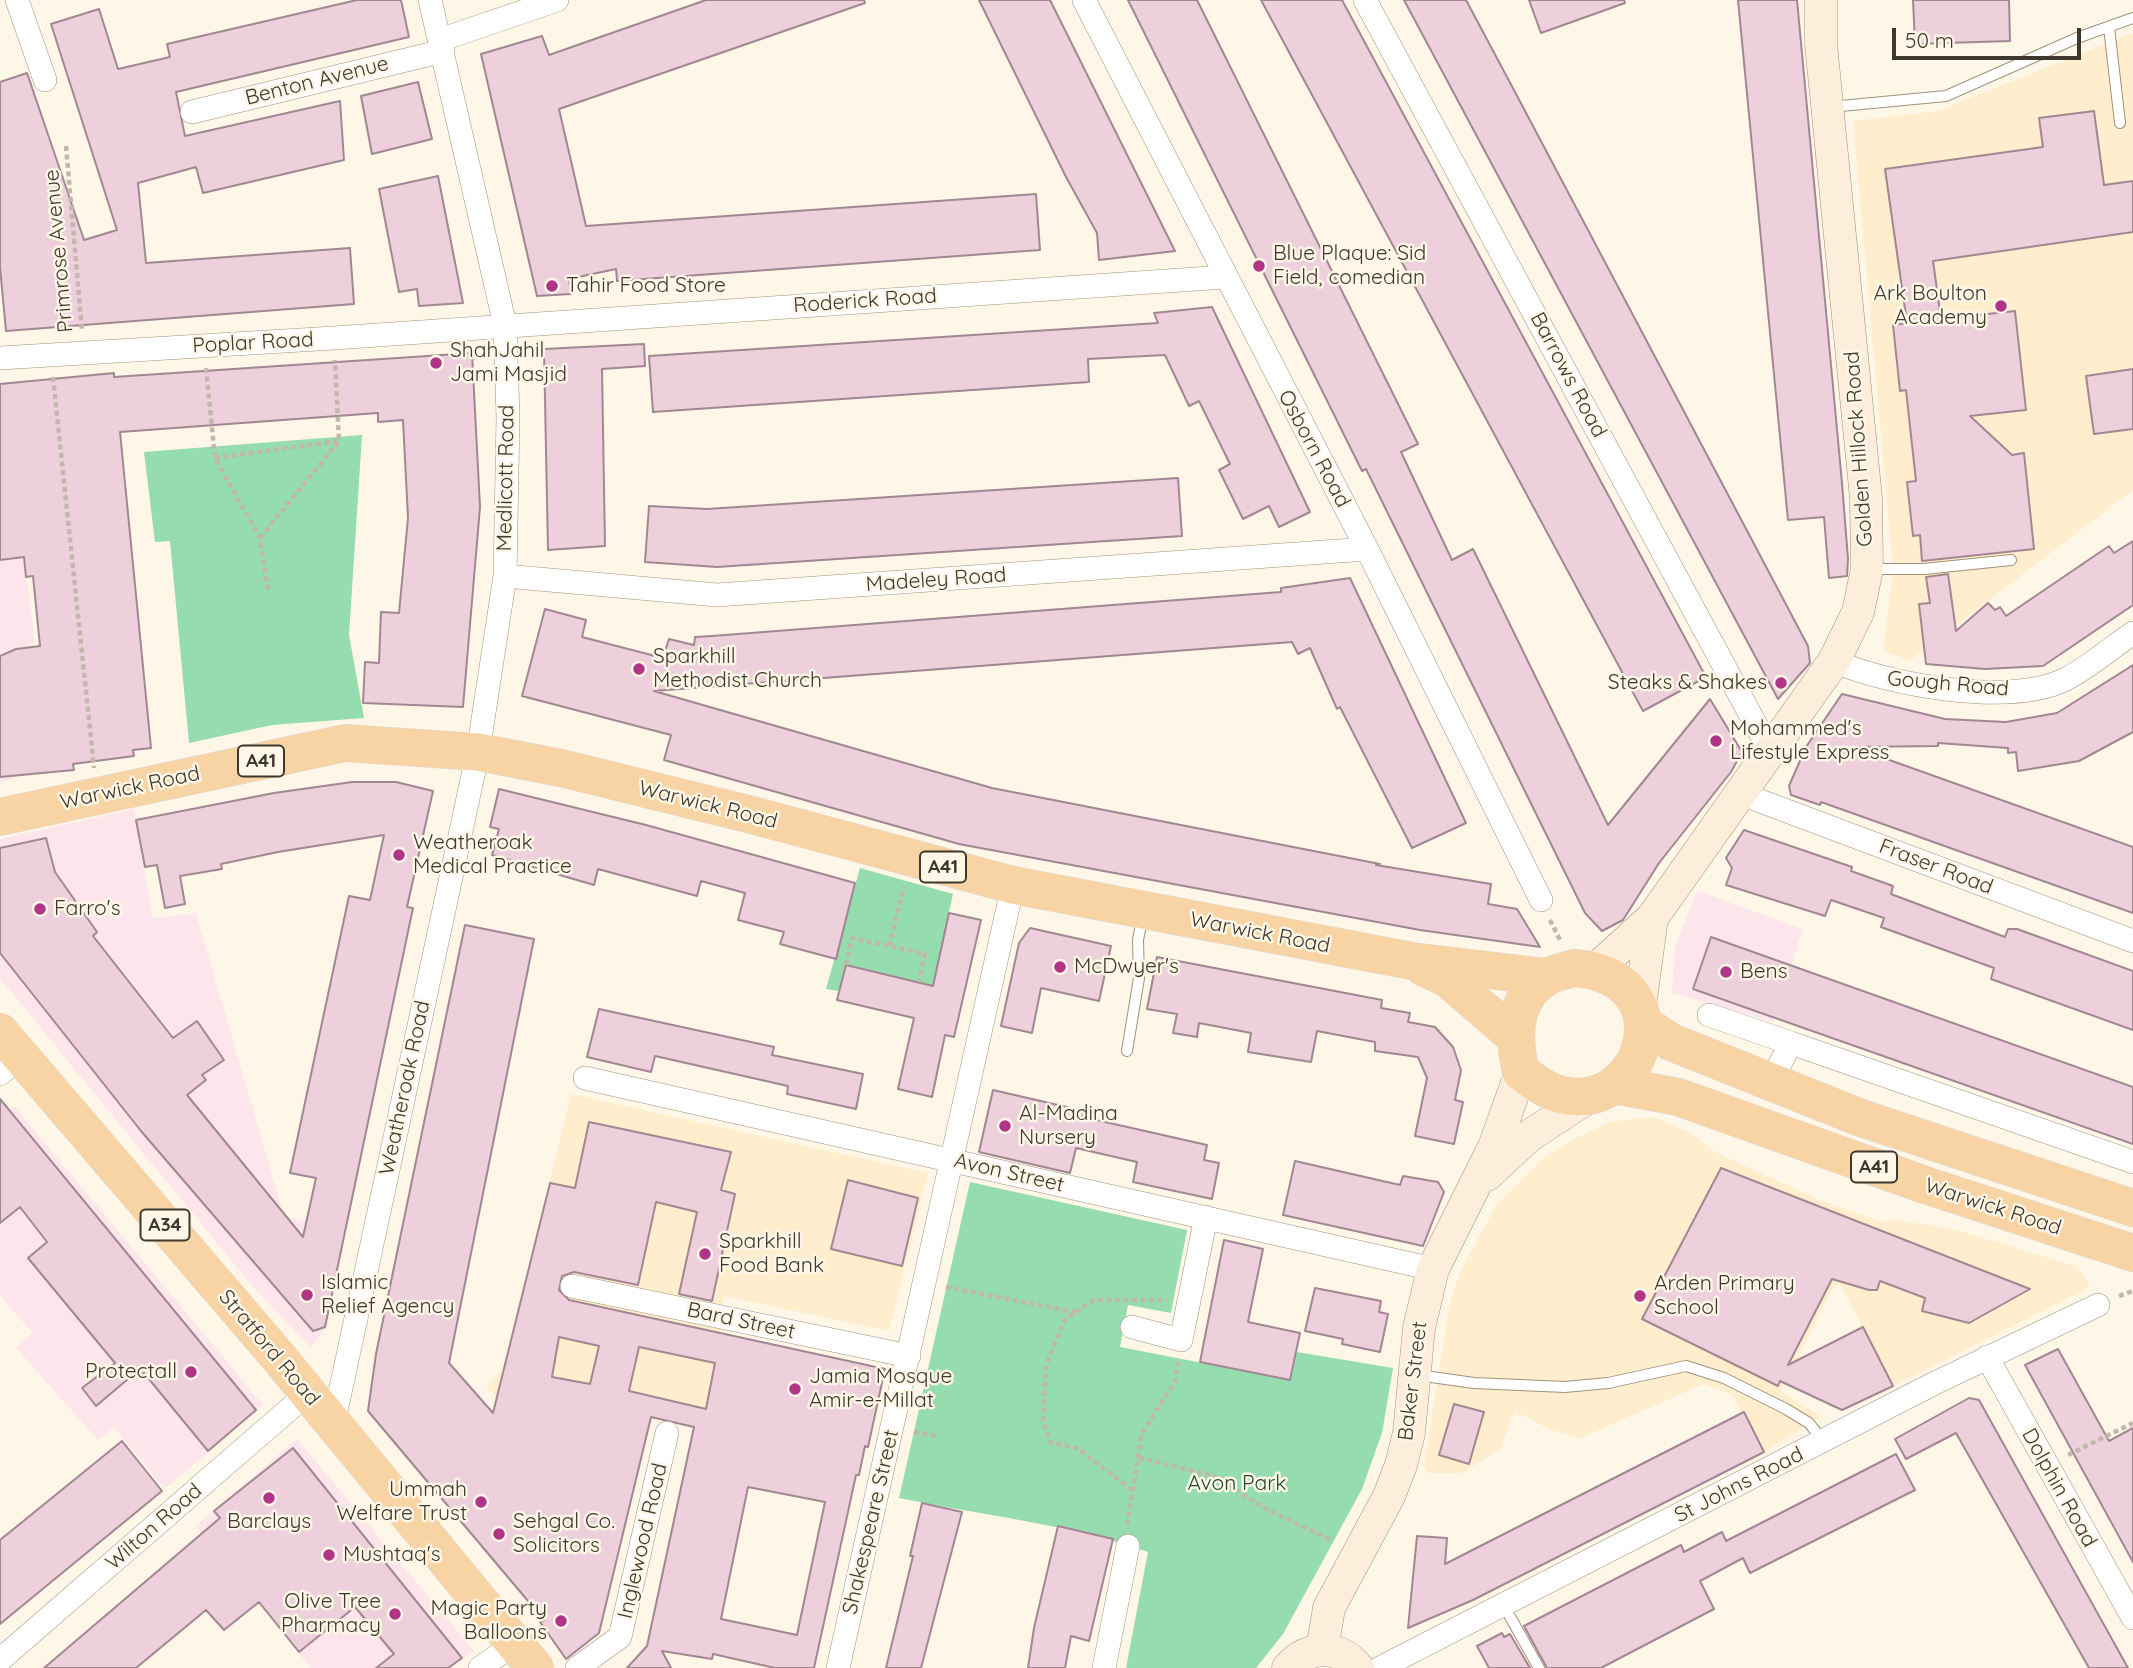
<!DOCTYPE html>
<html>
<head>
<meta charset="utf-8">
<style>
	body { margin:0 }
	#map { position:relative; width:2133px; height:1668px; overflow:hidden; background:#fef6e6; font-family:Quicksand,sans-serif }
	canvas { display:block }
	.scale { position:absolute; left:1892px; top:28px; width:189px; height:32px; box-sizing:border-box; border:4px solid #3d372d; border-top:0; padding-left:9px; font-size:21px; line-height:24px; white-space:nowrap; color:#3d372d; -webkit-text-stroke:5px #fef6e6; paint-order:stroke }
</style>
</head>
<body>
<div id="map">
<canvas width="2133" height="1668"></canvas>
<div class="scale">50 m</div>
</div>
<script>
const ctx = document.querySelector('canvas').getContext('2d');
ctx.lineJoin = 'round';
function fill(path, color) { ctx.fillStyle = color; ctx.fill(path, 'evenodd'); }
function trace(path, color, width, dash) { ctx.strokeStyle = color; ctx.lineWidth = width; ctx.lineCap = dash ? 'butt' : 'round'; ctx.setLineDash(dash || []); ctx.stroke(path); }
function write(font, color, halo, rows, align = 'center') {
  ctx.font = font + ' Quicksand,sans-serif'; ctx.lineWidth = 5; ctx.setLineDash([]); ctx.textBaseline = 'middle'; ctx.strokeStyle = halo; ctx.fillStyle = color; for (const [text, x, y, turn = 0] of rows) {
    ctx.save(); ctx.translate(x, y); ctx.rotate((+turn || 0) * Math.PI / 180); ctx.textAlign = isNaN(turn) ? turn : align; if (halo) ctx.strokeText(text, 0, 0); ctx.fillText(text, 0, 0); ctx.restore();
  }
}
fill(new Path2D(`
	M24 557 35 642 1 655 11 780 0 782V560Z
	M134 809 153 918 196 913 284 1216 306 1221 303 1237 340 1246 327 1326 311 1348 248 1281 0 978V839Z
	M1697 891 1803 929 1773 1022 1672 993 1675 947Z
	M14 1106 263 1405 165 1489 114 1427 98 1440 16 1348 33 1333 0 1296V1117Z
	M297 1439 474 1651 451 1668H311L195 1526Z`), '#fce6eb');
fill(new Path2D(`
	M2133 33V490L1909 661 1883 650 1893 570 1853 121 1938 111Z
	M571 1094 928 1173 889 1331 723 1296 721 1334 706 1409 559 1378 510 1409 486 1387 504 1369Z
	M1654 1117 1690 1133 1715 1152 1817 1199 1882 1222 1897 1220 1957 1230 2078 1267 2090 1287 1893 1386 1840 1283 1834 1286 1781 1391 1821 1417 1764 1452 1732 1395 1704 1384 1578 1439 1549 1429 1515 1411 1500 1449 1462 1473H1428L1424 1467 1449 1306 1460 1272 1497 1204 1547 1155 1576 1138 1610 1122Z`), '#ffeecd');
fill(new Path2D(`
	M362 435 349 635 364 718 272 725 189 743 170 541 155 542 144 452Z
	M860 868 953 894 927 1012 919 982 846 965 839 991 826 989Z
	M970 1182 1187 1230 1171 1313 1128 1305 1120 1347 1290 1380 1297 1352 1393 1368 1382 1433 1362 1489 1283 1634 1256 1668H1126L1148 1552C1068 1524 982 1515 899 1498Z`), '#95dcaf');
const building = new Path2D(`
	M357 0H401L409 37 176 92 185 136 340 101 344 160 203 193 196 167 138 183 146 263 350 248 354 304 6 331 0 267V82L27 73 84 240 117 230 51 24 99 9 118 69 170 57 167 44Z
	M706 0H864L865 3 559 109 586 226 1036 194 1040 250 617 281 616 269 569 279 571 294 537 296 481 54 542 36 549 55Z
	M979 0H1050L1175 251 1099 260 1097 233 1066 177Z
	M1128 0H1197L1418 444 1401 452 1452 560 1473 549 1608 825 1710 699 1742 752 1731 772 1659 863 1623 920 1602 931 1585 913 1366 469 1362 471Z
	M1261 0H1342L1706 677 1643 711Z
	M1404 0H1466L1515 92 1808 646 1810 663 1778 699Z
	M1529 0H1624L1625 3 1541 33Z
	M1738 0H1797L1842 483 1848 559 1847 576 1829 578 1824 517 1788 520Z
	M1913 0H2009L2010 41 1915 44Z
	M418 82 432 139 372 154 361 96Z
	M2094 111 2104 185 2133 181V232L1933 261 1941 319 2015 311 2026 410 1970 416 2012 455 2024 453 2034 549 1922 561 1920 535 1913 536 1907 482 1916 481 1906 390 1900 391 1893 325 1907 323 1885 169 2043 147 2039 118Z
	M438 176 463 303 419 306 417 289 399 292 379 189Z
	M1212 307 1310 512 1279 527 1269 506 1243 519 1219 470 1230 464 1199 401 1189 406 1165 355 1088 359 1089 382 653 412 649 356 1158 323 1154 313Z
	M644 344 645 366 602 369 605 546 548 550 544 349Z
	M472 353 480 507 463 707 363 703 365 662 379 663 381 612 399 613 408 518 403 420 378 422V413L120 432 151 748 133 750 134 756 73 764 74 770 0 777V656L16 649 40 646 33 576 26 577 24 557 0 560V384L114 373V377Z
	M2133 369V429L2094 434 2086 376Z
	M1178 478 1182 536 717 567 645 562 649 506 707 509Z
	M2133 541V605L2043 666 1985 669 1926 664 1919 604 1930 603 1926 577 1948 574 1956 631 1988 603 1995 610 2000 607 2006 616 2109 546 2114 553Z
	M1350 578 1466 823 1412 848 1340 707 1337 709 1310 648 1298 654 1292 642 654 691 992 788 1380 864 1376 865 1491 884 1488 904 1517 909 1540 947 1420 930 959 844 664 760 671 735 522 696 545 609 586 620 582 637 663 658 669 639 694 645 695 637 712 636 1281 592V588Z
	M2133 665V732L2079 761 2018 771 2016 752 2008 753V748L1938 743V746L1853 747 2133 847V913L1821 802 1820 805 1791 795 1789 786 1806 747 1842 694 1945 719 2006 722 2057 713Z
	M352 782H396L433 791 407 907 413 908 325 1327 313 1331 141 1131 0 953V848L46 838 55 872 97 932 93 936 173 1038 197 1021 224 1060 202 1075 206 1080 187 1095 303 1237 316 1178 290 1173 349 896 370 900 384 835 278 852 221 864 222 869 180 876 185 904 165 908 157 865 145 867 136 820 274 793Z
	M499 789 646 825 855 883 836 959 780 944 784 932 738 920 745 893 701 881 697 896 598 869 594 885 492 855 499 829 490 827Z
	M1744 830 1852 867 1851 871 1893 886 1891 894 2005 937 2008 929H2017L2133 971V1030L1991 979 1994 968 1881 927 1884 918 1831 900 1825 916 1726 885 1732 868 1726 858Z
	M949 913 981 920 954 1037 945 1035 932 1097 898 1089 914 1018 837 1000 846 965 933 986Z
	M465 925 534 939 449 1363 493 1413 550 1183 575 1188 589 1122 731 1152 721 1190 735 1194 712 1301 679 1294 697 1212 656 1202 638 1285 574 1272 562 1276 559 1290 569 1300 885 1369 868 1447 865 1446 859 1475H856L814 1668H775L713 1654 712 1659 662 1651 671 1668H627L647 1646 694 1427 651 1417 599 1633 566 1659 540 1622 544 1620 368 1411 376 1354ZM559 1337 599 1346 590 1384 552 1377ZM639 1347 715 1363 706 1409 629 1391ZM748 1487 825 1502 797 1635 721 1619Z
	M1030 928 1111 946 1099 1001 1041 988 1032 1033 1001 1026 1019 943Z
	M1711 937 2133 1087V1144L1693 989Z
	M1157 957 1382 1000 1381 1008 1410 1013 1408 1022 1435 1027 1453 1047 1461 1070 1455 1100 1463 1102 1454 1144 1415 1136 1427 1078 1418 1057 1375 1051V1042L1317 1031 1311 1062 1248 1052 1251 1033 1199 1023 1197 1037 1173 1033 1177 1014 1147 1009Z
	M599 1009 774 1047 772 1055 863 1074 856 1109 787 1094 788 1086 655 1056 651 1072 587 1057Z
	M993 1090 1084 1111 1083 1117 1207 1145 1204 1160 1219 1163 1212 1199 1133 1182 1137 1162 1076 1148 1070 1173 979 1152Z
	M0 1099 256 1410 208 1451 144 1373 138 1378 134 1374 96 1406 82 1388 115 1363 28 1258 47 1242 20 1207 0 1223Z
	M1295 1161 1400 1185 1403 1176 1438 1182 1444 1192 1423 1246 1283 1215Z
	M1721 1168 2030 1289 1969 1323 1922 1311 1925 1298 1880 1281 1877 1290H1869L1832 1279 1788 1365 1863 1327 1893 1386 1842 1410 1780 1381 1778 1386 1642 1319Z
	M848 1180 918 1198 902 1266 831 1249Z
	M1224 1240 1263 1249 1248 1322 1300 1333 1290 1380 1200 1362Z
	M1315 1288 1381 1301 1379 1312 1388 1314 1380 1352 1342 1344 1343 1339 1305 1331Z
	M2058 1349 2109 1441 2133 1428V1562L2025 1365Z
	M1969 1398 1979 1400 2128 1668H2089L1956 1433 1906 1459 1895 1439Z
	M1454 1404 1484 1412 1469 1464 1439 1455Z
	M1744 1412 1764 1452 1473 1600 1408 1628 1417 1536 1447 1538 1445 1564Z
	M122 1441 162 1491 0 1624V1540Z
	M293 1448 462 1658 448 1668H376L394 1654 355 1607 299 1652 259 1602 224 1630 206 1610 136 1668H44L220 1518 214 1511Z
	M1896 1454 1915 1490 1750 1573 1743 1558 1700 1581 1714 1609 1601 1668H1547L1524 1626 1681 1545 1684 1552 1722 1532 1726 1541Z
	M922 1503 962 1512 921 1668H886L913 1556H910Z
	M1058 1526 1113 1539 1089 1641 1071 1636 1065 1668H1028L1034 1628Z
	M1502 1633 1504 1637 1510 1634 1530 1668H1489L1477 1646Z`);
fill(building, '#eed0dc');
trace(building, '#a28792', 2);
const service = new Path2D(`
	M2109 27 2120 123
	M1830 107 1946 96 2077 38 2133 18
	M1870 569H1924L2011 560
	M1127 1051 1139 978 1138 940 1143 914
	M1417 1375 1474 1383 1565 1387 1608 1383 1686 1366 1724 1378 1786 1409 1809 1423 1823 1441
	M1504 1606 1539 1668`);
const minor = new Path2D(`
	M17 0 45 80
	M1084 0 1367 549 1541 900
	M1365 0 1770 751
	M440 40 557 0
	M192 112 443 51
	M0 358 334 338 1225 277
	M505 576 717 595 1367 549
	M1834 661C1888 685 2011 707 2066 679 2089 667 2111 648 2133 633
	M1739 793 2133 941
	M1709 1015 1791 1043
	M0 1074 21 1056
	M585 1078 1433 1269
	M1770 1083 1791 1043 2133 1162
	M572 1286 909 1356
	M1132 1327 1181 1340 1206 1217
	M1987 1357 2133 1618
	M333 1425 478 752 505 576 508 418 505 325 430 0
	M0 1660 308 1393
	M480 1668 514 1644
	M577 1668 620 1637 667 1433
	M838 1668 1013 885
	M1104 1668 1128 1546
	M1380 1668 1933 1384 2098 1305`);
const secondary = new Path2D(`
	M1595 970 1652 918 1834 661 1858 612 1867 569 1866 498 1821 44V0
	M1640 1006 1652 918
	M1487 1175 1529 1136 1593 1094
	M1322 1650 1329 1608 1389 1496 1401 1465 1409 1433 1419 1328 1433 1269 1494 1147 1521 1072
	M1288 1668C1308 1645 1339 1644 1358 1668`);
const trunk = new Path2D(`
	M0 817 345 743 478 752 561 768 748 814 1013 885 1412 961 1546 977
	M1423 967 1448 979 1513 1035
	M1574 968C1685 977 1646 1107 1569 1096 1550 1094 1536 1083 1521 1072 1513 1039 1512 997 1547 977 1554 973 1565 971 1574 968Z
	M1645 1025 1671 1042 1861 1118 2133 1208
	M0 1032 275 1353 535 1668
	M1614 1085 1678 1097 1925 1185 2133 1253`);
trace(service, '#9f927a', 12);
trace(minor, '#9f927a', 24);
trace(secondary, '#9f927a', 33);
trace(trunk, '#dcdbd9', 38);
trace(new Path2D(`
	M66 146 82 331
	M206 368 215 458 260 538 268 590
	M53 377 94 768
	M215 458 339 441
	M260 538 339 441 335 360
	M1550 920 1560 940
	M889 946 904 887
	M846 965 852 938 925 954 919 982
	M946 1287 1075 1312
	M2119 1296 2133 1291
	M914 1432 937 1436
	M2068 1455 2133 1423
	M1139 1458 1214 1476 1266 1509 1333 1541
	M1132 1490 1077 1448 1051 1443 1043 1421 1046 1365 1065 1319 1094 1300H1167
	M1127 1525 1142 1433 1175 1382 1178 1362`), '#c0b8aa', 4.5, [5, 3.5]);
trace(service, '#fff', 10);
trace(minor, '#fff', 23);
trace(secondary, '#fdeedc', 32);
trace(trunk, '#f8d3a3', 37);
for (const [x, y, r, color] of [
	[1259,266,7,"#b13586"],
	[552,286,7,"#b13586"],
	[2001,306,7,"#b13586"],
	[436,363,7,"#b13586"],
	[639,669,7,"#b13586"],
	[1781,683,7,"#b13586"],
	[1716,741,7,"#b13586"],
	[399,855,7,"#b13586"],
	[40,909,7,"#b13586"],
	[1060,967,7,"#b13586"],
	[1726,972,7,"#b13586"],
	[1005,1126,7,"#b13586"],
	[705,1254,7,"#b13586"],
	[307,1295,7,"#b13586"],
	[1640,1296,7,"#b13586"],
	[191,1372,7,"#b13586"],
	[795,1389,7,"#b13586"],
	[269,1498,7,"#b13586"],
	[481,1502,7,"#b13586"],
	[499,1534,7,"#b13586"],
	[329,1555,7,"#b13586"],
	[395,1614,7,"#b13586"],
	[561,1621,7,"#b13586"]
]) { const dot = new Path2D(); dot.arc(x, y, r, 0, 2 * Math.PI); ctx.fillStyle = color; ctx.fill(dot); trace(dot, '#fef6e6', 2.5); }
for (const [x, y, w] of [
	[261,761,46],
	[943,867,46],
	[1874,1167,46],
	[165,1225,49]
]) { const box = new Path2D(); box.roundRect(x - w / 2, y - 15.5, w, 31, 5); ctx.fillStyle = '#fef6e6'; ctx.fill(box); trace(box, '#3d372d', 2); }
write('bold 19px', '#3d372d', null, [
	["A41",261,761],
	["A41",943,867],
	["A41",1874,1167],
	["A34",165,1225]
]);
write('21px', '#3d372d', '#fef6e6', [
	["Benton Avenue",317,81,-14],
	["Primrose Avenue",59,251,-95],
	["Roderick Road",865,301,-4],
	["Poplar Road",253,343,-3],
	["Barrows Road",1568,375,62],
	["Osborn Road",1314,449,62],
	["Golden Hillock Road",1859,449,-94],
	["Medlicott Road",506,478,-89],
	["Madeley Road",936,580,-4],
	["Gough Road",1948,684,5],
	["Warwick Road",130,788,-12],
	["Warwick Road",708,805,14],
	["Fraser Road",1936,867,21],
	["Warwick Road",1260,933,11],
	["Weatheroak Road",405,1088,-78],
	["Avon Street",1009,1173,13],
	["Warwick Road",1993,1207,18],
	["Bard Street",741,1321,12],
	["Stratford Road",269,1348,50],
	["Baker Street",1413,1381,-83],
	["St Johns Road",1739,1485,-27],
	["Dolphin Road",2059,1488,61],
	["Shakespeare Street",871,1522,-77],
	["Wilton Road",154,1527,-41],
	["Inglewood Road",643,1541,-77]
]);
write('21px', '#3d372d', '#fef6e6', [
	["Blue Plaque: Sid",1273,254],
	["Field, comedian",1273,278],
	["Tahir Food Store",566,286],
	["Ark Boulton",1987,294,"right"],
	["Academy",1987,318,"right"],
	["ShahJahil",450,351],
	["Jami Masjid",450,375],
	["Sparkhill",653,657],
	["Methodist Church",653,681],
	["Steaks & Shakes",1767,683,"right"],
	["Mohammed's",1730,729],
	["Lifestyle Express",1730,753],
	["Weatheroak",413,843],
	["Medical Practice",413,867],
	["Farro's",54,909],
	["McDwyer's",1074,967],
	["Bens",1740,972],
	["Al-Madina",1019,1114],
	["Nursery",1019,1138],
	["Sparkhill",719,1242],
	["Food Bank",719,1266],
	["Islamic",321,1283],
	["Relief Agency",321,1307],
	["Arden Primary",1654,1284],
	["School",1654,1308],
	["Protectall",177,1372,"right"],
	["Jamia Mosque",809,1377],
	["Amir-e-Millat",809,1401],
	["Ummah",467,1490,"right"],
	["Welfare Trust",467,1514,"right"],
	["Barclays",269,1522,"center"],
	["Sehgal Co.",513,1522],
	["Solicitors",513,1546],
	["Mushtaq's",343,1555],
	["Olive Tree",381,1602,"right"],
	["Pharmacy",381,1626,"right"],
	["Magic Party",547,1609,"right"],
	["Balloons",547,1633,"right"]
], 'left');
write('21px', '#214931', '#fef6e6', [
	["Avon Park",1237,1484]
]);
</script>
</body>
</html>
